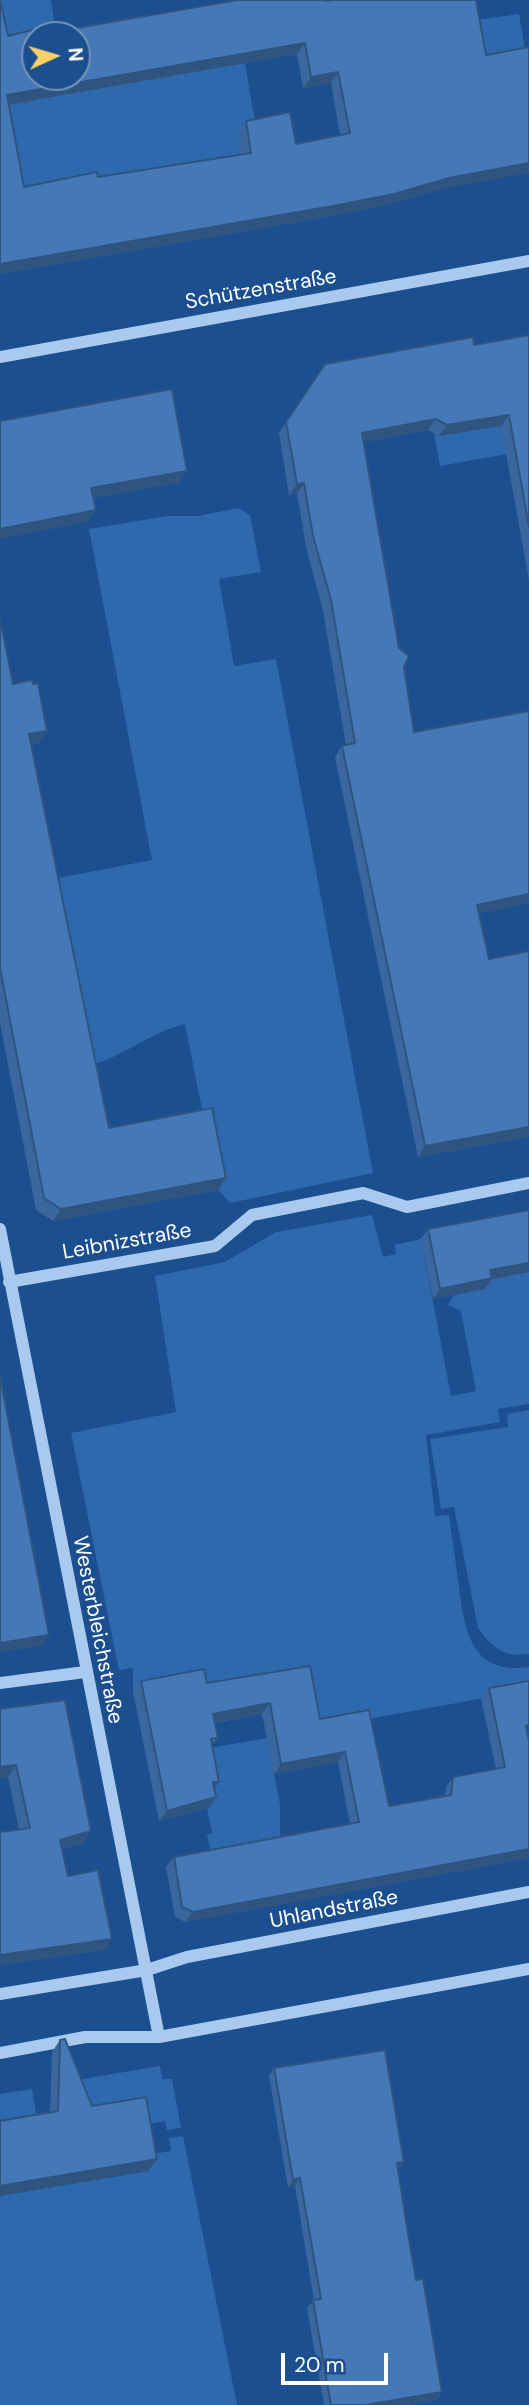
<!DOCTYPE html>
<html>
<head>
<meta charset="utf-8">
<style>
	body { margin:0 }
	#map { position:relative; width:529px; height:2405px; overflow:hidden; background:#1b4f8f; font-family:"DM Sans",sans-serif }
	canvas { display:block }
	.north { position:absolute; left:21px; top:21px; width:70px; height:70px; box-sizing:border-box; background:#1b4f8f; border:2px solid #7695bc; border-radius:50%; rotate:86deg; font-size:19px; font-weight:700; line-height:28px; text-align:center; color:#fff }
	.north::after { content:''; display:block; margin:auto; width:24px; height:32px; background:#ffd166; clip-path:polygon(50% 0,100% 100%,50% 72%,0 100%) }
	.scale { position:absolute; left:281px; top:2353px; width:107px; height:32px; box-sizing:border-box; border:4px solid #fff; border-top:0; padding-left:9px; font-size:21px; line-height:24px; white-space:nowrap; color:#fff; -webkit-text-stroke:5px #1b4f8f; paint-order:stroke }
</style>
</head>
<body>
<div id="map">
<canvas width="529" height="2405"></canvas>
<div class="north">N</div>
<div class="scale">20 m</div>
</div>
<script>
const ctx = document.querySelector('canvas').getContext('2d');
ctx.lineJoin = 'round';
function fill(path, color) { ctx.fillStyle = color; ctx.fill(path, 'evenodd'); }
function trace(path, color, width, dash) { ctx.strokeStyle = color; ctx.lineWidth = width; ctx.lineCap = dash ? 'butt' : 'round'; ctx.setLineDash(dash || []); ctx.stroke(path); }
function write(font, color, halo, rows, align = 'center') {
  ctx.font = font + ' "DM Sans",sans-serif'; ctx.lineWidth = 5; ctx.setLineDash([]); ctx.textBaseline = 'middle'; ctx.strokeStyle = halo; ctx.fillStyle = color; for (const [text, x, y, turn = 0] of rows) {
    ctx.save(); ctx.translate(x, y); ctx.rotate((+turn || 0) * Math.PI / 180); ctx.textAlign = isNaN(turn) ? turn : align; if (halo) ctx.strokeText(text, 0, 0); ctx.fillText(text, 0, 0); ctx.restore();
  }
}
fill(new Path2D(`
	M0 0H51L56 35H35V77L67 94 245 63 256 128 243 165 0 202V106L29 102 23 72 0 47Z
	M519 14 527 60 478 73 470 21Z
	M500 417 507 454 440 466 434 433 439 436Z
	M238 508 250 515 261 572 219 579 234 666 276 659 373 1173 230 1203 218 1190 185 1024C149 1032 123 1058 87 1066L53 879 152 860 89 529 167 516H198Z
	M372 1215 383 1257 396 1254 395 1245 421 1239 451 1396 476 1391 461 1311 448 1305 454 1295 484 1289 483 1281 529 1271V1404L498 1409 500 1422 426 1435 435 1516 449 1515C452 1537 455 1558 458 1580 464 1625 468 1676 529 1667V1690L313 1729 200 1694 196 1679 133 1692V1668L119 1670 71 1433 176 1412 155 1276 225 1262 276 1232Z
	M529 1410V1654C504 1658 492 1647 478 1628L454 1507 441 1509 430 1439 508 1427 507 1414Z
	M267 1738 280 1804V1847L215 1871 207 1835 212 1833 207 1808 204 1749Z
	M160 2066 162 2079H172L181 2128 167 2130 165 2121 142 2125 79 2118 72 2081Z
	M32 2089 36 2114 0 2120V2094Z
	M183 2136 237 2405H0V2196L149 2171 146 2155 171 2151 169 2138Z`), '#2e69ad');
trace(new Path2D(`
	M0 357 529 261
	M0 1229 159 2037
	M9 1282 215 1246 252 1215 363 1193 407 1207 529 1183
	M0 1683 85 1672
	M0 1994 147 1970 187 1957 529 1892
	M0 2053 85 2037H159L529 1969`), '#a9c9ee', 12);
fill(new Path2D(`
	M326 1 441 189 386 205 326 217 0 274 8 36H33ZM297 54 303 88 331 83 340 135 296 144 246 121 238 132 242 155 98 177 24 187 9 105Z
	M529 335V580L501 426 439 436 428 430 364 442 414 732 479 913 489 959 529 951V1137L418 1157 335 757 342 746 346 745 323 611 306 547 297 493 289 495 279 433 325 364 474 345Z
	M0 618 13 684 39 743 31 744 109 1128 218 1190 53 1221 36 1210 0 1023Z
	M529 1210V1272L492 1279 485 1289 433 1299 421 1239 428 1229Z
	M141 1681 207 1683 320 1719 389 1806 445 1796 446 1787 453 1777 496 1769 481 1699 489 1688 528 1734 529 1741V1858L185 1922 175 1917 166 1867 174 1857 350 1824 338 1762 274 1774 262 1714 214 1723 218 1738 212 1745 214 1789 216 1797 209 1808 159 1821 133 1692Z
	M0 1709 83 1843 62 1849 68 1876 104 1950 0 1965V1832L19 1830 8 1777 0 1778Z
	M60 2040 92 2106 149 2170 0 2196V2121L50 2113 52 2052Z
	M274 2068 398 2170 416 2280 442 2392 436 2400 406 2405H324L307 2308 314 2300 295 2186 288 2188 269 2076Z`), '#3a679d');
fill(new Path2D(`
	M305 43 297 54 0 106 7 95Z
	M338 72 331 83 303 88 311 77Z
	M529 163V173L441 189 386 205 326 217 0 274V264Z
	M509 415 501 426 439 436 447 425Z
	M436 419 428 430 355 444 362 433Z
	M187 471 179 483 83 500 91 488Z
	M304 483 297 493 289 495 297 484Z
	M96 510 87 522 0 539V529Z
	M47 731 39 743 21 746 29 734Z
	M529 894V903L470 916 477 905Z
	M529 1127V1137L418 1157 425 1146Z
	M226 1178 218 1190 53 1221 61 1209Z
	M529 1263V1272L492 1279 485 1289 433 1299 440 1289 490 1270Z
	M49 1635 42 1646 0 1652V1643Z
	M270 1703 262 1714 205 1724 213 1714Z
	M345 1752 338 1762 274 1774 281 1764Z
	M16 1765 8 1777 0 1778V1767Z
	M213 1782H219L212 1792Z
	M216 1797 209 1808 159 1821 167 1811Z
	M91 1831 83 1843 52 1852 60 1840Z
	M529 1849V1858L185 1922 193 1912Z
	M112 1939 104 1950 0 1965V1955Z
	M157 2159 149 2170 0 2196V2186Z
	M404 2162 398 2170 397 2163Z
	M300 2178 295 2186 288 2188 293 2180Z
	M442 2392 436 2400 406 2405H365Z`), '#305480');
const building = new Path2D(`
	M0 0 8 36 32 30 33 36 35 35V77H77V35H37L237 0H326V1L333 0H476L486 55 529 47V163L449 178 394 194 333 206 0 264ZM305 43 311 77 338 72 350 133 296 144 290 112 246 121 251 153 98 177 97 172 24 187 7 95Z
	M529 335V527L509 415 447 425 436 419 362 433 399 648 409 656 404 667 414 732 529 711V894L477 905 489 959 529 951V1127L425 1146 342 746 355 743 331 600 313 536 304 483 297 484 286 422 325 364 473 337 474 345Z
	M172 389 187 471 91 488 96 510 0 529V421Z
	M0 618 13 684 32 680 33 684 38 683 47 731 29 734 109 1128 212 1108 226 1178 61 1209 44 1198 0 968Z
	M529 1210V1263L490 1270 492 1278 440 1289 428 1229Z
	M0 1376 49 1635 0 1643Z
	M310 1666 320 1719 369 1710 389 1806 451 1795 453 1777 505 1767 489 1688 529 1681V1725L526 1726 529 1741V1849L193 1912 182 1907 174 1857 359 1822 345 1752 281 1764 270 1703 213 1714 218 1738 211 1739 219 1782H213L216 1797 167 1811 141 1681 204 1669 207 1683Z
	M65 1700 91 1831 60 1840 68 1876 98 1870 112 1939 0 1955V1832L30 1828 16 1765 0 1767V1709Z
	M65 2039 92 2106 146 2097 157 2159 0 2186V2121L58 2111 60 2040Z
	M385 2050 404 2162 397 2163 407 2227 416 2280 423 2279 442 2392 365 2405H331L313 2300 321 2299 300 2178 293 2180 274 2068Z`);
fill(building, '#4478b7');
trace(building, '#305480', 2);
write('21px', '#fff', '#1b4f8f', [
	["Schützenstraße",261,290,-10],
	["Leibnizstraße",127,1242,-10],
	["Westerbleichstraße",97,1630,79],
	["Uhlandstraße",334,1910,-11]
]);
</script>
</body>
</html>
